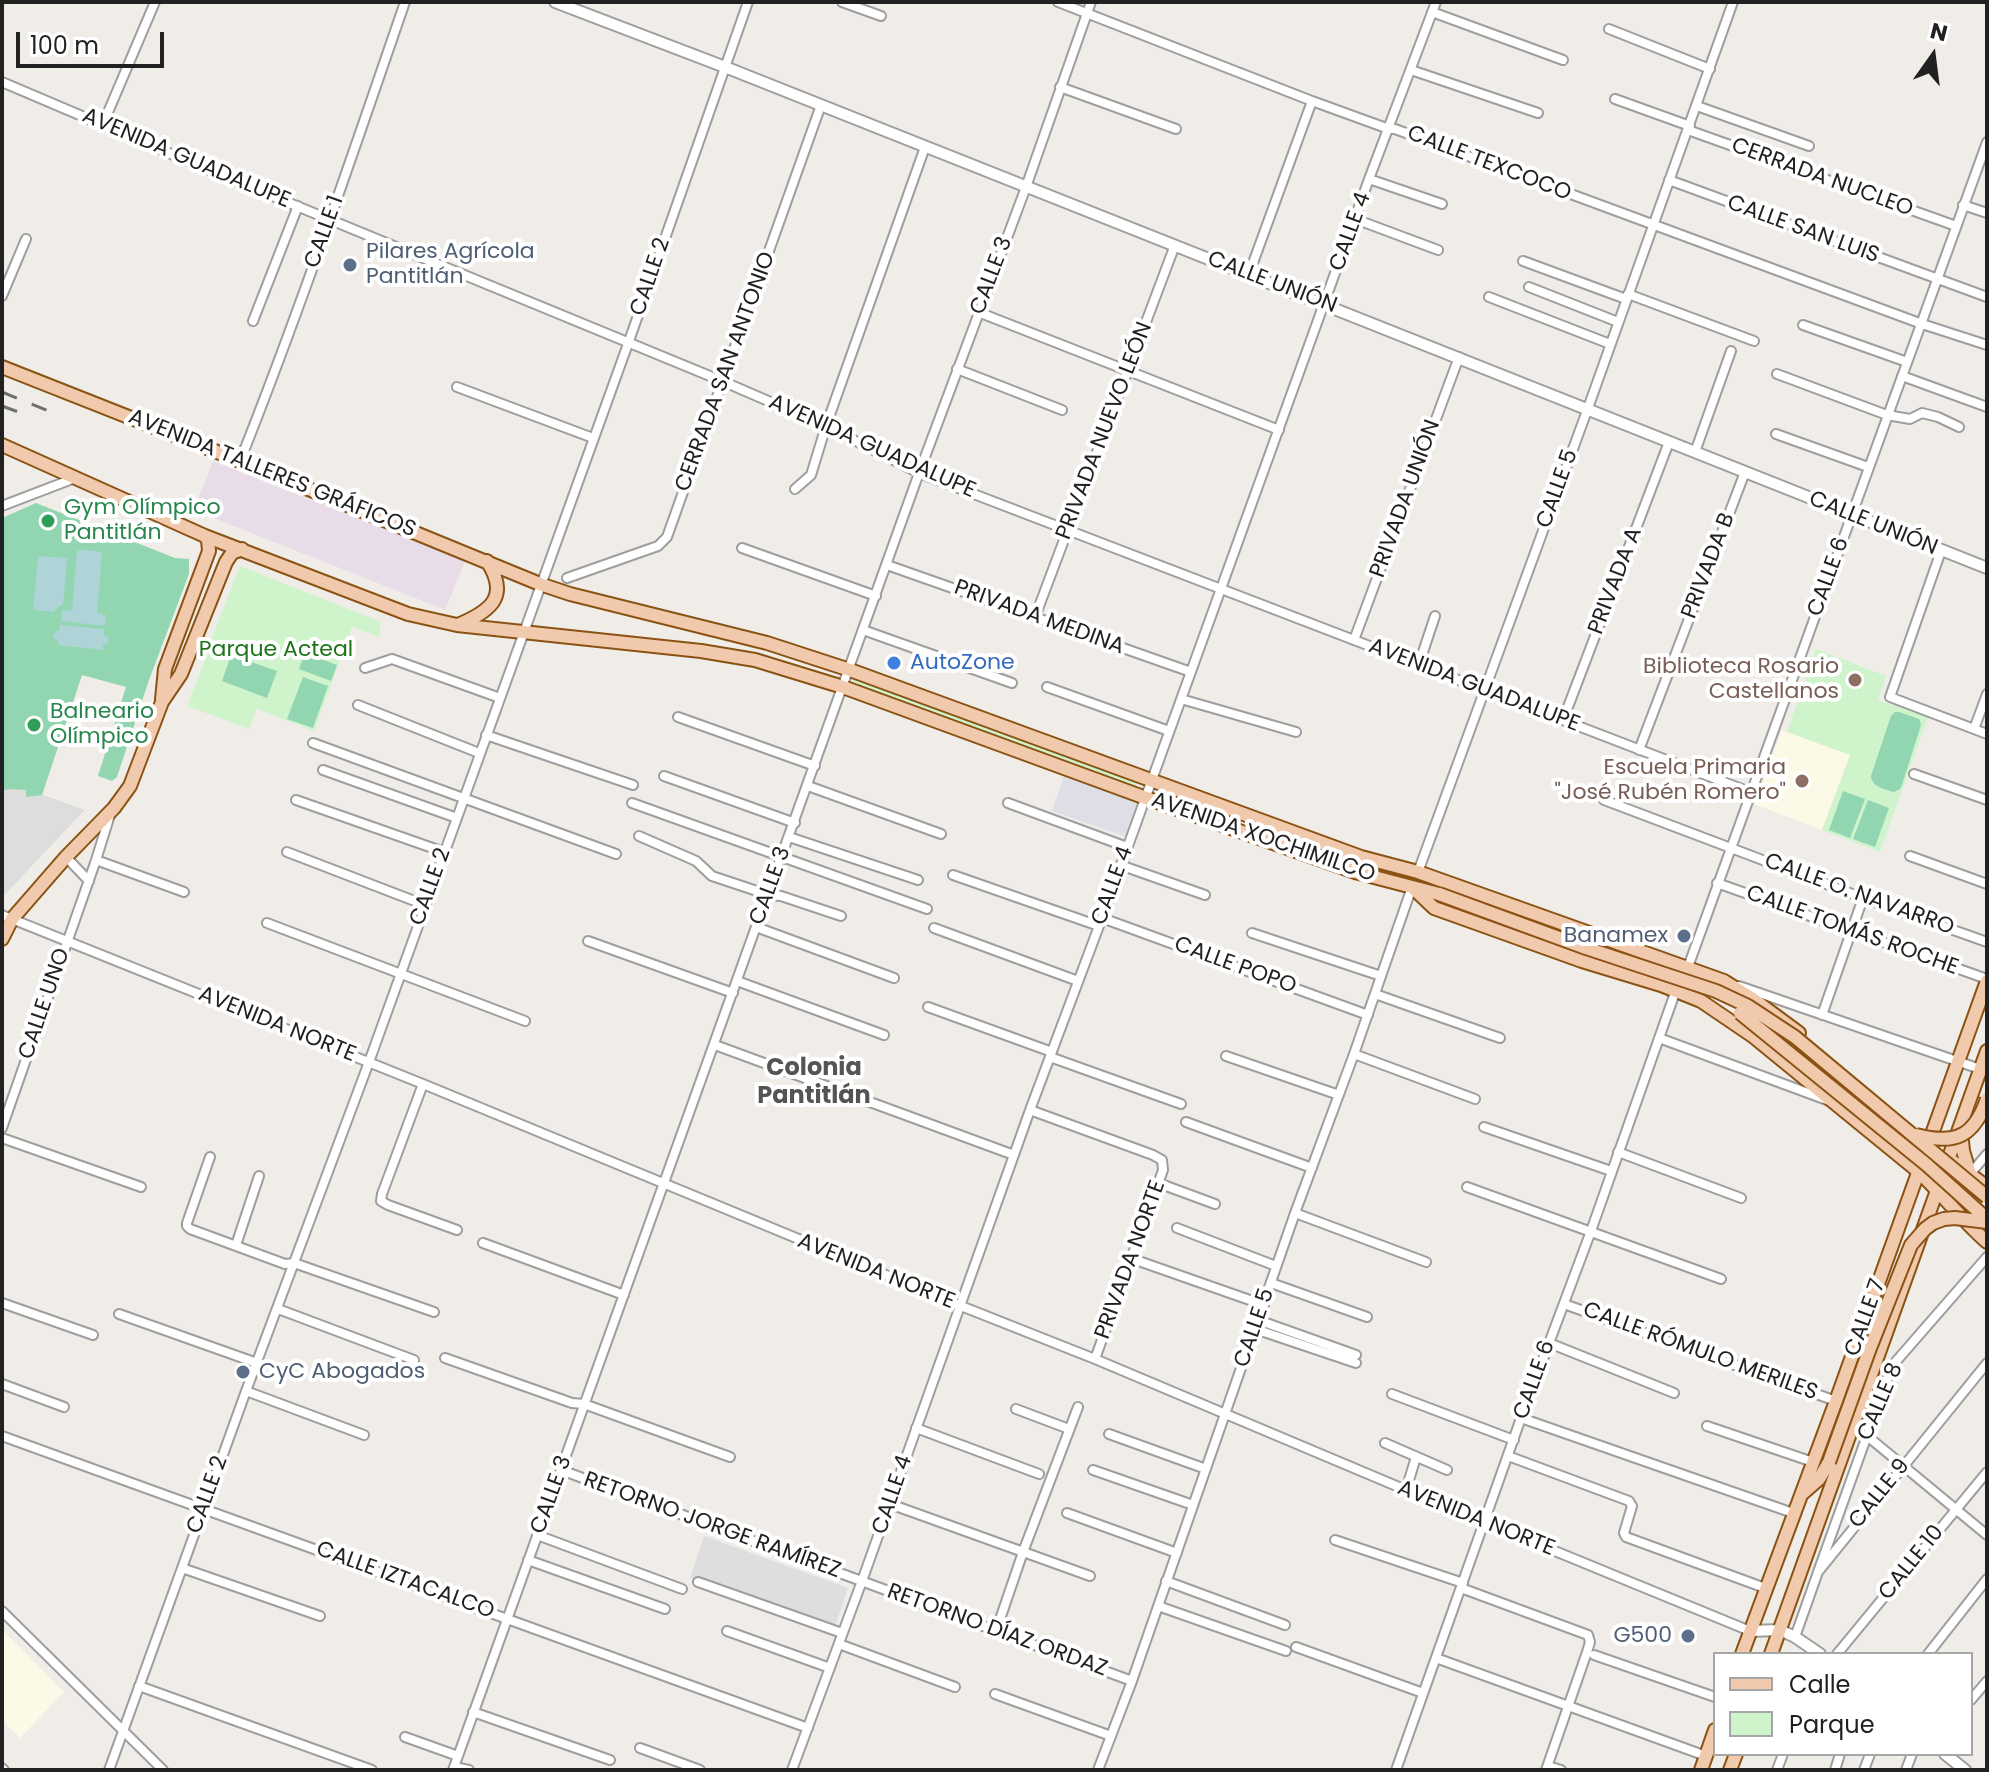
<!DOCTYPE html>
<html>
<head>
<meta charset="utf-8">
<style>
	body { margin:0 }
	#map { position:relative; width:1989px; height:1772px; overflow:hidden; background:#f0ede9; font-family:Poppins,sans-serif }
	canvas { display:block }
	.frame { position:absolute; inset:0; border:4px solid #212121; pointer-events:none }
	.legend { position:absolute; left:1713px; top:1652px; width:260px; height:104px; box-sizing:border-box; background:#fff; border:2px solid #a6a6a6; margin:0; padding:10px 14px; list-style:none; font-size:24px; color:#212121 }
	.legend li { display:flex; align-items:center; gap:16px; height:40px }
	.legend b { width:40px; border:2px solid #a6a6a6 }
	.north { position:absolute; left:1893px; top:16px; width:80px; height:80px; -webkit-text-stroke:6px #fff; paint-order:stroke; rotate:14deg; font-size:22px; font-weight:700; line-height:32px; text-align:center; color:#212121 }
	.north::after { content:''; display:block; margin:auto; width:28px; height:36px; background:#212121; clip-path:polygon(50% 0,100% 100%,50% 72%,0 100%) }
	.scale { position:absolute; left:16px; top:32px; width:148px; height:36px; box-sizing:border-box; border:4px solid #212121; border-top:0; padding-left:10px; font-size:24px; line-height:28px; white-space:nowrap; color:#212121; -webkit-text-stroke:6px #fff; paint-order:stroke }
</style>
</head>
<body>
<div id="map">
<canvas width="1989" height="1772"></canvas>
<div class="frame"></div>
<ul class="legend">
<li><b style="height:10px;background:#f1caad"></b>Calle</li>
<li><b style="height:22px;background:#cff4cc"></b>Parque</li>
</ul>
<div class="north">N</div>
<div class="scale">100 m</div>
</div>
<script>
const ctx = document.querySelector('canvas').getContext('2d');
ctx.lineJoin = 'round';
function fill(path, color) { ctx.fillStyle = color; ctx.fill(path, 'evenodd'); }
function trace(path, color, width, dash) { ctx.strokeStyle = color; ctx.lineWidth = width; ctx.lineCap = dash ? 'butt' : 'round'; ctx.setLineDash(dash || []); ctx.stroke(path); }
function write(font, color, halo, rows, align = 'center') {
  ctx.font = font + ' Poppins,sans-serif'; ctx.lineWidth = 8; ctx.setLineDash([]); ctx.textBaseline = 'middle'; ctx.strokeStyle = halo; ctx.fillStyle = color; for (const [text, x, y, turn = 0] of rows) {
    ctx.save(); ctx.translate(x, y); ctx.rotate((+turn || 0) * Math.PI / 180); ctx.textAlign = isNaN(turn) ? turn : align; if (halo) ctx.strokeText(text, 0, 0); ctx.fillText(text, 0, 0); ctx.restore();
  }
}
fill(new Path2D(`
	M704 1536 848 1588 834 1630 690 1578Z`), '#dfdede');
fill(new Path2D(`
	M213 461 465 561 445 610 194 510Z`), '#e8dce8');
fill(new Path2D(`
	M1782 730 1850 755 1822 830 1754 804Z
	M2 1630 64 1692 20 1738 2 1720Z`), '#fcf9e6');
fill(new Path2D(`
	M240 566 381 622 379 637 352 627 314 731 257 709 249 729 187 706 206 657 207 650Z
	M1816 649 1886 676 1878 700 1928 717 1880 852 1822 830 1850 755 1787 732Z
	M855 675 1139 778 1135 788 851 686Z`), '#cff4cc');
fill(new Path2D(`
	M36 503 175 558 189 559V574L149 680 117 777 112 781 98 776 126 687 82 675 42 795 84 810 2 897V518Z
	M305 653 337 665 331 681 299 669Z
	M231 655 277 671 267 698 222 681Z
	M303 677 328 686 313 728 287 719Z
	M1895 712H1899L1919 719 1921 725 1902 785 1900 789 1894 792C1884 789 1872 787 1871 776L1891 716Z
	M1843 791 1865 799 1850 838 1829 830Z
	M1868 800 1889 808 1875 847 1853 839Z`), '#91d5b1');
fill(new Path2D(`
	M9 789 26 790V797L42 795 84 810 2 897V791Z`), '#ddd');
fill(new Path2D(`
	M1065 773 1140 801 1127 837 1052 811Z`), '#dddee6');
fill(new Path2D(`
	M77 549 102 552 97 613 106 615 105 626 61 621 62 610 72 611Z
	M38 556 67 558 63 604 53 612 33 610Z
	M60 625 104 629V635L109 638 108 643 103 645V650L58 645V641L54 638 53 635 56 631H59Z`), '#afd4d8');
const minor = new Path2D(`
	M842 2 881 16
	M1058 2 1312 101 1389 129H1395L1922 324 1987 345
	M1432 12 1563 60
	M1609 29 1710 69
	M1411 70 1538 113
	M2 82 197 165 722 381 826 426 919 473 1750 792
	M1060 87 1176 129
	M1615 99 1690 126
	M1697 106 1809 146
	M103 124 155 2
	M1688 130 1956 226
	M1369 179 1442 204
	M1669 180 1987 297
	M1963 205 1987 213
	M1355 219 1438 250
	M1523 261 1626 299
	M1249 274 1312 101
	M1529 287 1618 322
	M1628 294 1754 341
	M2 296 26 239
	M1489 297 1610 344
	M978 312 1279 430
	M253 321 298 206
	M1803 325 1907 362
	M957 369 1062 410
	M1777 374 1887 415 1910 419 1922 413 1938 417 1959 427
	M1902 376 1987 407
	M457 387 593 438
	M1776 434 1868 467
	M1695 452 1731 351
	M240 461C300 310 352 156 405 2
	M795 489 811 475 826 426 925 147
	M2 506 75 478
	M742 548 876 596
	M1941 551 1890 697 1987 734
	M887 565 1191 672
	M567 578 658 546 667 537 821 105
	M1035 617 1175 245
	M863 630 1012 683
	M1354 640 1459 357
	M1419 664 1435 616
	M365 668 392 659 500 698
	M1047 687 1169 731
	M1181 699 1296 732
	M358 705 479 753
	M678 717 815 766
	M1563 720 1669 442
	M1974 729 1987 694
	M486 735 633 785
	M313 743 616 854
	M1639 750 1745 472
	M323 770 457 818
	M1914 774 1987 800
	M664 776 795 823
	M808 786 941 834
	M296 800 444 852
	M1604 800 1863 898 1987 942
	M632 803 927 909
	M1008 803 1127 847
	M639 836 696 861 712 876 769 895 781 896 841 916
	M789 837 918 880
	M287 852 425 905
	M1910 856 1987 884
	M66 857 89 881
	M96 860 184 892
	M1120 865 1205 895
	M1418 872 1588 408 1733 2
	M953 875 1099 926
	M1717 883 1987 979
	M2 915 423 1084 961 1306 1095 1359 1406 1490 1750 1631
	M1102 918 1368 1015
	M267 923 525 1021
	M756 927 894 978
	M934 928 1078 981
	M1252 933 1381 976
	M588 941 733 993
	M1688 967 1987 142
	M737 981 884 1035
	M1739 986 1980 1069
	M1375 994 1500 1038
	M928 1007 1052 1052
	M1822 1015 1863 898
	M1659 1038 1827 1100
	M715 1045 1014 1155
	M1354 1054 1475 1099
	M1226 1056 1339 1095
	M1050 1057 1181 1104
	M423 1084 382 1194 381 1201 388 1205 457 1230
	M1030 1110 1153 1155 1162 1160 1163 1170 1095 1359
	M1186 1122 1312 1168
	M1484 1127 1611 1171
	M2 1128 96 860 110 815
	M2 1138 141 1187
	M1618 1152 1741 1198
	M210 1157 187 1223V1226L190 1229 285 1264 294 1263 434 1312
	M1970 1174 1987 1154
	M1158 1183 1215 1204
	M1467 1187 1721 1279
	M1295 1213 1426 1262
	M1177 1228 1276 1266
	M483 1243 624 1295
	M236 1245 259 1176
	M1130 1258 1264 1305
	M1271 1283 1367 1317
	M2 1303 93 1335
	M1564 1304 1836 1401
	M278 1309 414 1360
	M119 1314 257 1363
	M1258 1320 1356 1355
	M1255 1329 1356 1363
	M1549 1343 1674 1393
	M445 1358 572 1403 584 1404 730 1457
	M2 1384 64 1407
	M246 1391 364 1435
	M1392 1394 1514 1440
	M1016 1409 1069 1429
	M1521 1418 1793 1513
	M1707 1426 1813 1462
	M916 1428 1039 1474
	M1109 1434 1206 1469
	M1866 1435 1987 1535
	M2 1436 808 1728
	M1385 1443 1447 1470
	M1508 1456 1629 1501 1632 1506 1624 1533 1626 1537 1765 1588
	M561 1470 1132 1681
	M1093 1470 1193 1505
	M1406 1490 1416 1457
	M890 1504 1090 1576
	M1067 1513 1177 1553
	M537 1535 682 1589
	M1335 1540 1463 1583
	M528 1560 665 1609
	M182 1568 320 1616
	M1818 1572 1892 1366 1987 1257
	M1166 1581 1285 1625
	M698 1582 842 1633
	M1461 1588 1588 1635 1590 1642 1587 1652 1546 1770
	M1158 1606 1286 1651
	M2 1611 163 1770
	M727 1631 830 1668
	M996 1631 1023 1552 1078 1407
	M1795 1637 1818 1572 1987 1363
	M839 1644 955 1687
	M1296 1647 1423 1693
	M1837 1654 1987 1472
	M1928 1654 1987 1579
	M1594 1655 1715 1697
	M1436 1658 1706 1756
	M139 1686 372 1770
	M995 1694 1111 1736
	M1971 1700 1987 1681
	M473 1712 610 1760
	M405 1737 458 1756
	M640 1748 700 1770
	M1548 1766 1561 1770
	M454 1767 469 1770
	M2 1768 4 1770
	M109 1770 246 1391 369 1062 629 341 748 2
	M453 1770 919 473 1026 187 1091 2
	M792 1770 862 1581 1030 1110 1102 918 1369 179 1436 2
	M1098 1770 1132 1681 1295 1213 1354 1054 1412 887
	M1396 1770 1521 1418 1591 1231 1676 990
	M1777 1770 1783 1754
	M1835 1770 1840 1754
	M1864 1770 1870 1754
	M1906 1770 1912 1754`);
const tertiary = new Path2D(`
	M555 2 725 67 1987 568
	M1750 1631 1780 1630 1795 1637 1820 1654
	M1945 1754 1965 1770`);
const primary = new Path2D(`
	M2 367 240 461 540 584 570 594 767 643 850 670 1361 857 1418 872 1724 981 1753 999 1799 1033
	M2 445 205 536 408 614 457 625 701 651 755 660 843 687 1146 798 1355 872 1439 894
	M460 624C493 610 509 595 487 561
	M162 699 165 669 209 551 208 540 205 536
	M1414 889 1434 908 1582 961 1661 985 1701 1001 1754 1037 1918 1171C1942 1194 1962 1220 1987 1242
	M2 939 12 919 66 857 114 808 130 786 162 702 181 674 226 562 232 553 242 549
	M1961 1131 1963 1151 1970 1174
	M1948 1158 1987 1187
	M1803 1493 1819 1479 1829 1462
	M1742 1654 1836 1401 1987 981
	M1771 1654 1987 1051
	M1701 1770 1715 1730
	M1730 1770 1736 1754`);
trace(minor, '#9e9e9e', 12);
trace(tertiary, '#9e9e9e', 14);
trace(primary, '#8b5313', 16);
trace(minor, '#fff', 8);
trace(tertiary, '#fff', 10);
trace(primary, '#f1caad', 12);
trace(new Path2D(`
	M2 392 61 416
	M2 406 21 413`), '#6f6f6f', 3, [16, 16]);
const primaryBridge = new Path2D(`
	M1439 894 1586 948 1716 991 1748 1006 1795 1037 1987 1197
	M1740 1013 1927 1165 1987 1219
	M1916 1135C1955 1145 1974 1137 1987 1099
	M1829 1462 1870 1348 1911 1245 1925 1229 1933 1223 1944 1219 1955 1218 1987 1222`);
trace(primaryBridge, '#8b5313', 16, []);
trace(primaryBridge, '#f1caad', 12);
for (const [x, y, r, color] of [
	[350,265,8,"#5c6f8a"],
	[48,521,8,"#2e9e5b"],
	[894,663,8,"#3f7fe0"],
	[1855,680,8,"#8d6e63"],
	[34,725,8,"#2e9e5b"],
	[1802,781,8,"#8d6e63"],
	[1684,936,8,"#5c6f8a"],
	[243,1372,8,"#5c6f8a"],
	[1688,1636,8,"#5c6f8a"]
]) { const dot = new Path2D(); dot.arc(x, y, r, 0, 2 * Math.PI); ctx.fillStyle = color; ctx.fill(dot); trace(dot, '#fff', 3); }
write('22px', '#212121', '#fff', [
	["AVENIDA GUADALUPE",186,159,23],
	["CALLE TEXCOCO",1489,164,21],
	["CERRADA NUCLEO",1822,178,20],
	["CALLE SAN LUIS",1803,230,20],
	["CALLE 1",325,232,-70],
	["CALLE 4",1351,232,-70],
	["CALLE 3",992,276,-69],
	["CALLE 2",651,277,-71],
	["CALLE UNIÓN",1272,283,21],
	["CERRADA SAN ANTONIO",726,372,-70],
	["PRIVADA NUEVO LEÓN",1105,431,-69],
	["AVENIDA GUADALUPE",872,447,24],
	["AVENIDA TALLERES GRÁFICOS",272,474,22],
	["CALLE 5",1558,489,-70],
	["PRIVADA UNIÓN",1406,499,-70],
	["CALLE UNIÓN",1873,524,22],
	["PRIVADA B",1709,566,-69],
	["CALLE 6",1829,577,-70],
	["PRIVADA A",1616,581,-69],
	["PRIVADA MEDINA",1039,618,20],
	["AVENIDA GUADALUPE",1474,686,21],
	["AVENIDA XOCHIMILCO",1263,838,19],
	["CALLE 3",771,886,-70],
	["CALLE 4",1113,886,-70],
	["CALLE 2",431,887,-70],
	["CALLE O. NAVARRO",1859,895,20],
	["CALLE TOMÁS ROCHE",1852,931,20],
	["CALLE POPO",1235,966,20],
	["CALLE UNO",45,1004,-71],
	["AVENIDA NORTE",277,1025,22],
	["PRIVADA NORTE",1131,1260,-70],
	["AVENIDA NORTE",876,1272,22],
	["CALLE 7",1866,1318,-70],
	["CALLE 5",1255,1328,-71],
	["CALLE RÓMULO MERILES",1700,1352,20],
	["CALLE 6",1535,1380,-70],
	["CALLE 8",1881,1402,-67],
	["CALLE 9",1880,1494,-51],
	["CALLE 2",208,1495,-70],
	["CALLE 3",552,1495,-70],
	["CALLE 4",893,1495,-71],
	["AVENIDA NORTE",1476,1519,22],
	["RETORNO JORGE RAMÍREZ",712,1526,20],
	["CALLE 10",1912,1563,-51],
	["CALLE IZTACALCO",405,1581,20],
	["RETORNO DÍAZ ORDAZ",997,1631,20]
]);
write('22px', '#4e5e75', '#fff', [
	["Pilares Agrícola",366,252],
	["Pantitlán",366,277],
	["Banamex",1668,936,"right"],
	["CyC Abogados",259,1372],
	["G500",1672,1636,"right"]
], 'left');
write('22px', '#27864d', '#fff', [
	["Gym Olímpico",64,508],
	["Pantitlán",64,533],
	["Balneario",50,712],
	["Olímpico",50,737]
], 'left');
write('22px', '#1f741a', '#fff', [
	["Parque Acteal",276,650]
]);
write('22px', '#366cbe', '#fff', [
	["AutoZone",910,663]
], 'left');
write('22px', '#785e54', '#fff', [
	["Biblioteca Rosario",1839,667],
	["Castellanos",1839,692],
	["Escuela Primaria",1786,768],
	["\"José Rubén Romero\"",1786,793]
], 'right');
write('bold 24px', '#545454', '#fff', [
	["Colonia",814,1069],
	["Pantitlán",814,1097]
]);
</script>
</body>
</html>
